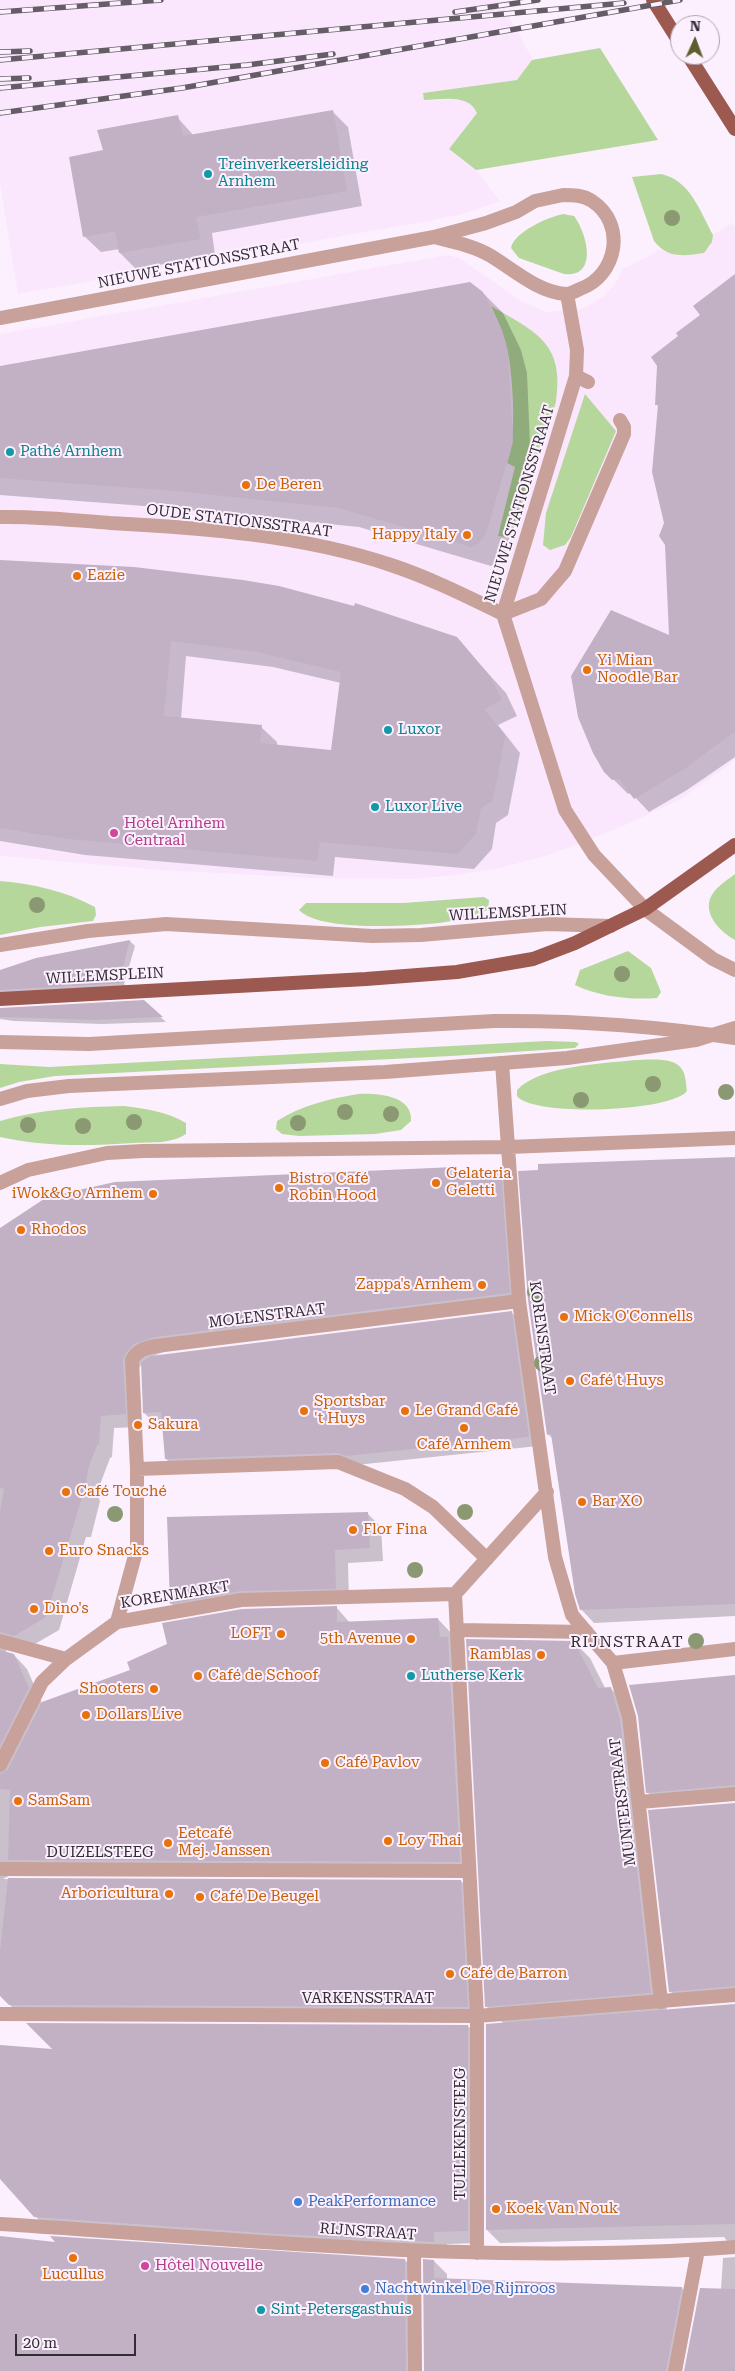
<!DOCTYPE html>
<html>
<head>
<meta charset="utf-8">
<style>
	body { margin:0 }
	#map { position:relative; width:735px; height:2371px; overflow:hidden; background:#fcf0fe; font-family:"Roboto Serif",serif }
	canvas { display:block }
	.north { position:absolute; left:670px; top:15px; width:50px; height:50px; box-sizing:border-box; background:#fcf0fe; border:1px solid #aca2ad; border-radius:50%; rotate:2deg; font-size:14px; font-weight:700; line-height:20px; text-align:center; color:#332c34 }
	.north::after { content:''; display:block; margin:auto; width:18px; height:22px; background:#5d5e2b; clip-path:polygon(50% 0,100% 100%,50% 72%,0 100%) }
	.scale { position:absolute; left:15px; top:2334px; width:121px; height:22px; box-sizing:border-box; border:2px solid #332c34; border-top:0; padding-left:6px; font-size:15px; line-height:18px; white-space:nowrap; color:#332c34; -webkit-text-stroke:4px #fcf0fe; paint-order:stroke }
</style>
</head>
<body>
<div id="map">
<canvas width="735" height="2371"></canvas>
<div class="north">N</div>
<div class="scale">20 m</div>
</div>
<script>
const ctx = document.querySelector('canvas').getContext('2d');
ctx.lineJoin = 'round';
function fill(path, color) { ctx.fillStyle = color; ctx.fill(path, 'evenodd'); }
function trace(path, color, width, dash) { ctx.strokeStyle = color; ctx.lineWidth = width; ctx.lineCap = dash ? 'butt' : 'round'; ctx.setLineDash(dash || []); ctx.stroke(path); }
function write(font, color, halo, rows, align = 'center') {
  ctx.font = font + ' "Roboto Serif",serif'; ctx.lineWidth = 4; ctx.setLineDash([]); ctx.textBaseline = 'middle'; ctx.strokeStyle = halo; ctx.fillStyle = color; for (const [text, x, y, turn = 0] of rows) {
    ctx.save(); ctx.translate(x, y); ctx.rotate((+turn || 0) * Math.PI / 180); ctx.textAlign = isNaN(turn) ? turn : align; if (halo) ctx.strokeText(text, 0, 0); ctx.fillText(text, 0, 0); ctx.restore();
  }
}
fill(new Path2D(`
	M0 0H500L533 60 517 80 423 93 425 100 463 99 476 109 478 112 449 149 476 170 500 201 470 212 433 220 18 294 0 184Z
	M732 223 735 228V759L731 763 681 799 621 827 552 854 504 867 457 875 413 879 311 878 160 870 0 856V334L447 255 459 258 523 302 546 312 582 309 604 296 616 283 623 269 661 250 679 256 709 248 713 235Z`), '#fae7fe');
fill(new Path2D(`
	M600 48 658 140 476 170 449 149 477 113C468 93 442 100 424 100L423 93 517 80 532 60Z
	M661 174C690 180 700 211 713 235L712 242 704 253C684 256 668 259 654 241L632 177Z
	M563 214 574 216C587 233 599 278 564 274L519 258 511 248C514 232 548 217 563 214Z
	M491 306C536 332 565 343 556 402L513 531 505 537 498 536 515 467 507 463C517 440 513 379 508 353 505 336 498 321 491 306Z
	M585 394 616 431 571 537 565 545 550 550 543 545 546 513Z
	M735 874V940C722 933 704 916 710 899 714 888 726 881 735 874Z
	M0 881C34 884 65 891 95 907L96 915 93 921 40 927 0 935Z
	M484 897 489 900 488 910C472 916 456 921 439 923 410 926 319 932 299 910L306 903H403Z
	M628 951 651 968 661 992 657 998C630 1000 600 997 575 985L580 970Z
	M547 1041 576 1042 579 1044 575 1048 451 1056 55 1076 19 1082 0 1088V1064L49 1067Z
	M635 1060C649 1060 676 1056 683 1071 686 1077 686 1085 687 1091 671 1112 532 1117 517 1096V1090C541 1065 602 1064 635 1060Z
	M358 1094C376 1093 413 1095 411 1121L401 1130 375 1134 299 1136 282 1134 276 1129 277 1121C302 1105 329 1099 358 1094Z
	M124 1106C146 1109 166 1111 186 1123V1134C171 1144 152 1142 134 1143 88 1146 45 1147 0 1137V1121C40 1109 82 1107 124 1106Z`), '#b6d79c');
fill(new Path2D(`
	M332 111 348 127 362 206 212 233 215 255 136 269 120 253V249L101 252 84 236 104 151 177 117 194 136Z
	M735 291V757L687 790 649 812 631 793 628 794 605 771 671 637 659 407 656 404Z
	M483 293 503 313 521 350 527 373 531 469 503 558 491 566 359 527 157 507 0 495V367Z
	M0 562 456 638 506 693 517 716 498 725 520 753 508 815 496 823 492 849 474 869 335 857 333 876 85 855 0 841ZM186 656 273 667 341 683 332 752 277 746V742L261 727 181 719Z
	M130 941 135 946 124 984 128 988 0 998V972L36 960Z
	M143 1001 166 1022 101 1024 14 1021 0 1019V1009Z
	M735 1158V1616L594 1623 581 1609 554 1440 548 1434Z
	M454 1168 461 1175 500 1173 514 1186 522 1306 169 1350 148 1358 511 1312 521 1322 538 1446 356 1465 176 1468 166 1459 163 1422H154L144 1413 142 1363 136 1374 138 1427 114 1428 112 1457 110 1458 101 1482 98 1497 100 1501 91 1537H86L59 1630 28 1648 12 1645 5 1652 14 1655 27 1669 42 1703 336 1607 350 1623 438 1619 451 1633 473 1875 14 1873 3 1879 461 1881 474 1894 480 2020 23 2018 0 1995V1230Z
	M368 1514 381 1527 383 1561 348 1563 349 1602 255 1604 184 1617 171 1603Z
	M574 1642 590 1658 605 1688H610L627 1704 636 1736 667 2011 735 2005V2250L724 2237 500 2243 487 2230 504 2024 486 2006Z
	M735 1677V1799L661 1805 647 1792Z
	M735 1804V2000L683 2004 670 1991Z
	M468 2026 481 2039V2243L447 2244V2255L48 2230 0 2177V2046L55 2050Z
	M0 2237 58 2244 405 2260 418 2273 419 2371H0Z
	M735 2257V2371H685L721 2290 723 2258Z
	M434 2261 447 2274V2280L682 2288 695 2302 682 2371H425Z`), '#0003');
fill(new Path2D(`
	M333 110 347 191 196 217 200 239 119 253 115 231 83 237 69 157 103 150 97 130 178 115 183 136Z
	M735 274V731L687 767 634 799 619 779 612 780 604 772 593 753 578 717 571 676 611 610 669 635 665 545 659 536 664 523 652 472 658 405H655L657 366 651 357 678 336 676 333 700 315 693 306Z
	M470 282 483 292 502 330 508 352 513 442 486 533 479 543 471 547 339 508 176 491 0 478V366Z
	M0 560 134 567 243 580 279 586 354 606 355 603 457 637 490 676 502 700 484 709 505 736 493 800 481 808 476 833 458 854 320 842 317 861 69 839 0 828ZM171 641 257 652 341 672 331 750 260 743 262 725 164 716Z
	M130 940 120 978 125 983 0 990V970L36 958Z
	M144 1000 163 1017 95 1020 0 1017V1008Z
	M735 1157V1604L580 1610 575 1594 551 1434 547 1435 528 1300 518 1171 538 1170V1164Z
	M455 1167V1174L501 1171 510 1293 155 1337 134 1344 127 1352 123 1360 126 1414 101 1416 99 1444 97 1445 88 1469 86 1484 46 1617 14 1636 0 1632V1512L4 1489 0 1488V1228L47 1197 115 1182Z
	M512 1311 529 1437 346 1456 338 1453 165 1459 161 1412 143 1413 141 1362 151 1356Z
	M368 1512 370 1548 335 1550 336 1589 241 1591 170 1604 167 1517Z
	M337 1606V1622L438 1618 440 1637H448L460 1862 8 1860 10 1790 0 1789V1774L8 1769 42 1702 130 1670 127 1662 167 1644 162 1623 242 1609Z
	M466 1639 574 1641 598 1688 611 1687 620 1719 651 1993 485 2007Z
	M0 1650 14 1654 29 1688 0 1746Z
	M735 1675V1785L646 1793 638 1716 629 1685Z
	M735 1803V1986L669 1992 648 1810Z
	M8 1878 461 1880 468 2007 9 2005 0 1996V1951Z
	M735 2004V2224L486 2230V2024Z
	M26 2023 468 2025V2231L434 2232V2242L276 2234 34 2217 0 2179V2045L52 2049Z
	M0 2236 55 2242 50 2236 405 2259 406 2371H0Z
	M423 2259 434 2260V2278L682 2287 666 2371H424Z
	M700 2288 735 2289V2371H684Z`), '#c2b0c5');
trace(new Path2D(`
	M0 1042 89 1044 494 1021C575 1020 655 1026 735 1038`), '#c8a19a', 14);
trace(new Path2D(`
	M576 376 588 382
	M0 517C36 516 74 520 110 523 204 528 302 535 391 565 430 578 466 596 503 614L565 810 594 855 645 909 713 959 735 970
	M503 614 576 376 577 350 567 294
	M503 614 541 599 565 571 624 434V427L620 420
	M502 1063 519 1301 555 1557 572 1615 613 1663 629 1717 661 2002
	M0 1183 28 1170 107 1153 143 1151 509 1147 735 1138
	M137 1469 132 1360C137 1350 145 1348 156 1346L519 1301
	M455 1594 477 2016V2253
	M117 1622 137 1548V1469L338 1462 405 1489 433 1507 487 1559
	M457 1630 587 1632
	M0 1641 66 1659
	M613 1663 735 1649
	M0 1765 42 1682 66 1659 117 1622 241 1600 455 1594 547 1492
	M640 1802 735 1794
	M0 1869 469 1871
	M0 2014 477 2016 735 1995
	M0 2224C244 2239 490 2266 735 2247
	M414 2251 415 2371
	M675 2371 698 2250`), '#c8a19a', 14);
trace(new Path2D(`
	M563 195C573 195 583 195 592 201 627 224 617 276 580 289 576 291 570 294 566 294 538 292 514 270 491 256 474 246 454 242 434 237L486 223 516 212 535 201Z
	M0 318 434 237
	M0 1099 27 1091 69 1086 385 1072 567 1058 696 1040 735 1028`), '#c8a19a', 14);
trace(new Path2D(`
	M0 945 88 931 166 924 372 936 421 935 547 924 611 926`), '#c8a19a', 14);
trace(new Path2D(`
	M653 0 680 43
	M688 55 735 129
	M0 999 366 979 457 972 533 959 575 943 645 909 735 845`), '#9c594f', 14);
const rail = new Path2D(`
	M0 12 161 0
	M455 12 538 0
	M0 52 30 51
	M0 60 624 3
	M0 79 29 78
	M0 88 247 65 333 54
	M0 113 182 88 680 0`);
trace(rail, '#655d66', 5.5);
trace(rail, '#fcf0fe', 4, [11]);
ctx.fillStyle = '#8b9972';
for (const [x, y] of [
	[672,218],
	[37,905],
	[622,974],
	[653,1084],
	[726,1092],
	[581,1100],
	[345,1112],
	[391,1114],
	[134,1122],
	[298,1123],
	[28,1125],
	[83,1126],
	[535,1292],
	[542,1363],
	[465,1512],
	[115,1514],
	[415,1570],
	[696,1641]
]) { ctx.beginPath(); ctx.arc(x, y, 8, 0, 2 * Math.PI); ctx.fill(); }
for (const [x, y, r, color] of [
	[208,174,5,"#0f9aa8"],
	[10,452,5,"#0f9aa8"],
	[246,485,5,"#e8710a"],
	[467,535,5,"#e8710a"],
	[77,576,5,"#e8710a"],
	[587,670,5,"#e8710a"],
	[388,730,5,"#0f9aa8"],
	[375,807,5,"#0f9aa8"],
	[114,833,5,"#d1479c"],
	[436,1183,5,"#e8710a"],
	[279,1188,5,"#e8710a"],
	[153,1194,5,"#e8710a"],
	[21,1230,5,"#e8710a"],
	[482,1285,5,"#e8710a"],
	[564,1317,5,"#e8710a"],
	[570,1381,5,"#e8710a"],
	[304,1411,5,"#e8710a"],
	[405,1411,5,"#e8710a"],
	[138,1425,5,"#e8710a"],
	[464,1428,5,"#e8710a"],
	[66,1492,5,"#e8710a"],
	[582,1502,5,"#e8710a"],
	[353,1530,5,"#e8710a"],
	[49,1551,5,"#e8710a"],
	[34,1609,5,"#e8710a"],
	[281,1634,5,"#e8710a"],
	[411,1639,5,"#e8710a"],
	[541,1655,5,"#e8710a"],
	[198,1676,5,"#e8710a"],
	[411,1676,5,"#0f9aa8"],
	[154,1689,5,"#e8710a"],
	[86,1715,5,"#e8710a"],
	[325,1763,5,"#e8710a"],
	[18,1801,5,"#e8710a"],
	[388,1841,5,"#e8710a"],
	[168,1843,5,"#e8710a"],
	[169,1894,5,"#e8710a"],
	[200,1897,5,"#e8710a"],
	[450,1974,5,"#e8710a"],
	[298,2202,5,"#3f7fe0"],
	[496,2209,5,"#e8710a"],
	[73,2258,5,"#e8710a"],
	[145,2266,5,"#d1479c"],
	[365,2289,5,"#3f7fe0"],
	[261,2310,5,"#0f9aa8"]
]) { const dot = new Path2D(); dot.arc(x, y, r, 0, 2 * Math.PI); ctx.fillStyle = color; ctx.fill(dot); trace(dot, '#fcf0fe', 2); }
write('15px', '#0d838f', '#fcf0fe', [
	["Treinverkeersleiding",218,165],
	["Arnhem",218,182],
	["Pathé Arnhem",20,452],
	["Luxor",398,730],
	["Luxor Live",385,807],
	["Lutherse Kerk",421,1676],
	["Sint-Petersgasthuis",271,2310]
], 'left');
write('15px', '#332c34', '#fcf0fe', [
	["NIEUWE STATIONSSTRAAT",199,264,-11],
	["NIEUWE STATIONSSTRAAT",520,504,-73],
	["OUDE STATIONSSTRAAT",239,521,7],
	["WILLEMSPLEIN",508,913,-3],
	["WILLEMSPLEIN",105,976,-3],
	["MOLENSTRAAT",267,1316,-7],
	["KORENSTRAAT",542,1338,82],
	["KORENMARKT",175,1595,-9],
	["MUNTERSTRAAT",623,1802,-97],
	["DUIZELSTEEG",100,1853],
	["VARKENSSTRAAT",368,1999],
	["TULLEKENSTEEG",461,2134,-90],
	["RIJNSTRAAT",368,2232,4]
]);
write('15px', '#c56008', '#fcf0fe', [
	["De Beren",256,485],
	["Happy Italy",457,535,"right"],
	["Eazie",87,576],
	["Yi Mian",597,661],
	["Noodle Bar",597,678],
	["Gelateria",446,1174],
	["Geletti",446,1191],
	["Bistro Café",289,1179],
	["Robin Hood",289,1196],
	["iWok&Go Arnhem",143,1194,"right"],
	["Rhodos",31,1230],
	["Zappa's Arnhem",472,1285,"right"],
	["Mick O'Connells",574,1317],
	["Café t Huys",580,1381],
	["Sportsbar",314,1402],
	["'t Huys",314,1419],
	["Le Grand Café",415,1411],
	["Sakura",148,1425],
	["Café Arnhem",464,1445,"center"],
	["Café Touché",76,1492],
	["Bar XO",592,1502],
	["Flor Fina",363,1530],
	["Euro Snacks",59,1551],
	["Dino's",44,1609],
	["LOFT",271,1634,"right"],
	["5th Avenue",401,1639,"right"],
	["Ramblas",531,1655,"right"],
	["Café de Schoof",208,1676],
	["Shooters",144,1689,"right"],
	["Dollars Live",96,1715],
	["Café Pavlov",335,1763],
	["SamSam",28,1801],
	["Eetcafé",178,1834],
	["Mej. Janssen",178,1851],
	["Loy Thai",398,1841],
	["Arboricultura",159,1894,"right"],
	["Café De Beugel",210,1897],
	["Café de Barron",460,1974],
	["Koek Van Nouk",506,2209],
	["Lucullus",73,2275,"center"]
], 'left');
write('15px', '#b23c85', '#fcf0fe', [
	["Hotel Arnhem",124,824],
	["Centraal",124,841],
	["Hôtel Nouvelle",155,2266]
], 'left');
write('15px', '#366cbe', '#fcf0fe', [
	["PeakPerformance",308,2202],
	["Nachtwinkel De Rijnroos",375,2289]
], 'left');
ctx.letterSpacing = '1px';
write('16px', '#332c34', '#fcf0fe', [
	["RIJNSTRAAT",627,1642]
]);
ctx.letterSpacing = '0px';
</script>
</body>
</html>
